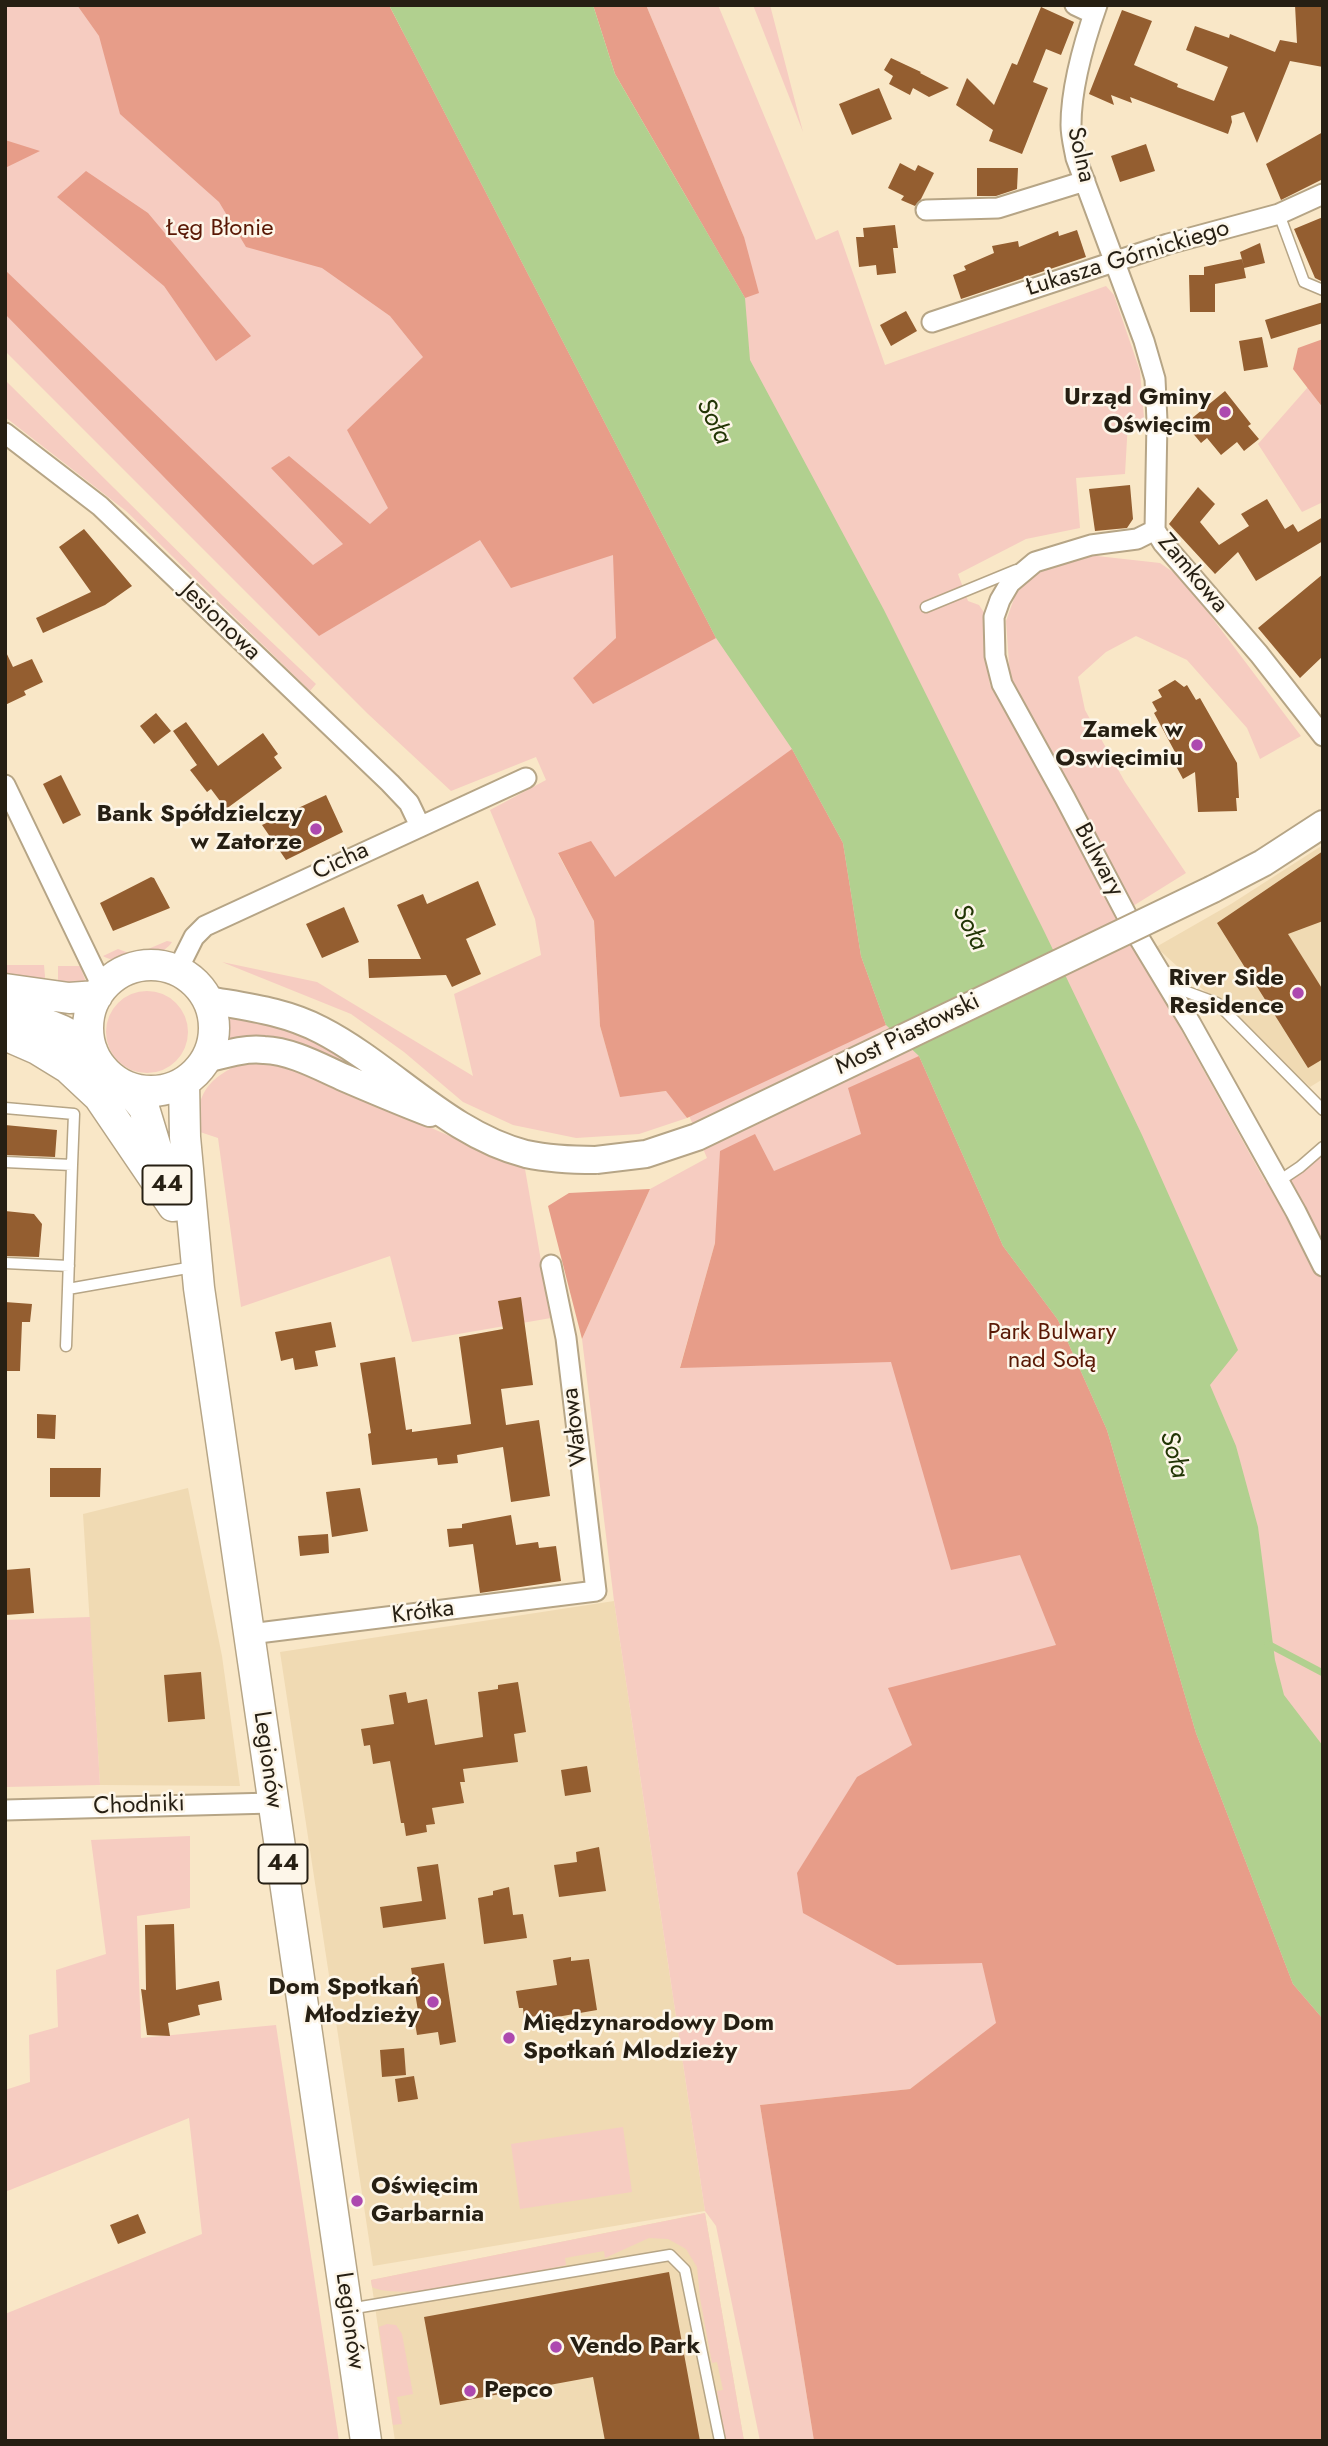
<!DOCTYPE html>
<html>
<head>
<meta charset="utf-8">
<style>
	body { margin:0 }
	#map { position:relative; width:1328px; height:2446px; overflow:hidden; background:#f9e7c7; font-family:Jost,sans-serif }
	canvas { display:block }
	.frame { position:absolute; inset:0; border:7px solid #261f13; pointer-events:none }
</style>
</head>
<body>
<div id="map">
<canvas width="1328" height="2446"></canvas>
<div class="frame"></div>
</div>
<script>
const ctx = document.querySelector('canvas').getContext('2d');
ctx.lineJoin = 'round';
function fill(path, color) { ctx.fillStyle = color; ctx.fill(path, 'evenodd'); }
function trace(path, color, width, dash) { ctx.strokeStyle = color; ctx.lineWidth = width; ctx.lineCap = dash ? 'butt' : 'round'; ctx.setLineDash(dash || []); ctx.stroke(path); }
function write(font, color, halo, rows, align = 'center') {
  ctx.font = font + ' Jost,sans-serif'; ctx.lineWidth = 5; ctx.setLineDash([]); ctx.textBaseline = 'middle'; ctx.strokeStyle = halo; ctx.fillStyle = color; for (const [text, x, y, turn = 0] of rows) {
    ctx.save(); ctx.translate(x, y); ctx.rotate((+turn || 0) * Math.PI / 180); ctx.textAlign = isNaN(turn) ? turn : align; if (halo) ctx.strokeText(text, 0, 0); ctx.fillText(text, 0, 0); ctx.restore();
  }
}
fill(new Path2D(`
	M1323 845V1079L1310 1087 1156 947 1231 904Z
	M188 1488 222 1656 240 1786 100 1785 83 1514Z
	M614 1601 705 2211 373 2266 280 1652Z
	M705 2213 744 2441H395L371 2280Z`), '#f0dab3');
fill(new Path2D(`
	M5 5H360L744 237 646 5H718L816 240 838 230 885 365 1106 286 1114 295 1140 371 1144 418 1128 422 1125 474 1076 478 1080 528 1026 539 958 574 968 601 979 605 985 614 983 630 990 685 1266 1183 1279 1181 1323 1147V2441L977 2038 910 2089 760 2105 814 2441H760L716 2226 705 2211 614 1601 582 1339 650 1189 707 1158 575 847 558 854 594 921 600 1026 620 1096 667 1091 687 1118 639 1134 576 1138 513 1125 463 1102 404 1052 351 1014 222 962 317 982 473 1076 454 994 541 955 535 919 490 810 546 780 536 757 451 791 368 714 5 351ZM715 1243 776 1365 680 1367Z
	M753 5H770L803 132Z
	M5 380 223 596 316 684 310 691 126 511 5 417Z
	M1308 387 1323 409V502L1302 512 1258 444Z
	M1088 555 1160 563 1183 579 1301 736 1260 759 1247 728 1187 660 1136 636 1106 652 1078 677 1085 710 1125 782 1186 873 1133 906 1010 677 1006 621 1016 593 1037 573Z
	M167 941 172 942C161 959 121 967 103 956L118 949 134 955Z
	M5 965H44L46 988 5 981Z
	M58 966H80L86 982 58 987Z
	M106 1032a41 41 0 1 1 82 0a41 41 0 1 1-82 0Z
	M225 1010 283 1023 394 1084 227 1042Z
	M251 1059 283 1063 525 1169 551 1318 412 1342 390 1256 241 1307 218 1138 197 1131C196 1088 213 1075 251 1059Z
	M90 1617 100 1785 5 1787V1620Z
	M190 1836V1908L137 1916 141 2038 276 2025 339 2441H5V2314L202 2234 189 2118 5 2192V2090L30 2082 29 2035 58 2027 56 1970 106 1954 91 1840Z
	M623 2127 632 2192 520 2209 511 2144Z
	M705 2213 744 2441H726L717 2391 723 2390 717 2362 712 2363 700 2298 697 2267 686 2249 668 2239 649 2238 605 2258 604 2251 565 2258 566 2265C527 2273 403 2303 372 2287L371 2280Z
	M387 2324 396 2325 402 2334 413 2394 397 2397 402 2424 393 2425 379 2327Z`), '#f6ccc1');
fill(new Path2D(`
	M77 5H389L716 638 593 704 573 678 616 638 613 555 511 588 480 540 319 636 5 314V270L313 565 343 544 271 468 289 456 370 524 388 508 347 430 423 357 390 316 322 268 246 247 219 202 120 114 99 36Z
	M593 5H646L744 237 759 293 745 298 615 74Z
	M5 140 40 151 5 168Z
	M86 171 148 213 251 336 216 361 164 286 57 197Z
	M1323 339V408L1293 369 1298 348Z
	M792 749 843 843 861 956 886 1025 687 1118 666 1091 620 1097 600 1026 594 921 558 853 591 841 615 877Z
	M919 1056 1003 1246 1058 1320 1107 1430 1196 1733 1293 1984 1323 2019V2441H814L760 2105 910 2089 996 2023 982 1963 897 1965 803 1913 797 1873 857 1777 912 1745 888 1688 1056 1645 1020 1555 951 1570 891 1362 680 1368 715 1243 720 1151 755 1134 774 1171 861 1134 848 1088Z
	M650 1189 582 1339 548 1206 569 1193Z`), '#e79d89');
fill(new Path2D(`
	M389 5H593L615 74 745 298 750 360 884 610 1044 931 1142 1135 1238 1350 1210 1385 1236 1446 1258 1527 1275 1660 1284 1695 1323 1746V2019L1293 1984 1196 1733 1107 1430 1058 1320 1003 1246 919 1056 886 1025 861 956 843 843 792 749 716 638Z`), '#b1d08f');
trace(new Path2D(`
	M1268 1644 1323 1673`), '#b1d08f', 7);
fill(new Path2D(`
	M1295 5H1323V67L1290 61 1257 143 1244 112 1231 116 1232 122 1228 134 1130 97 1132 103 1111 95 1114 105 1089 94 1122 10 1152 21 1134 65 1178 84 1177 87 1214 101 1228 67 1186 50 1195 26 1229 38 1230 34 1275 52 1280 40 1297 43Z
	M1041 7 1074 22 1061 55 1046 49 1033 82 1048 88 1022 154 989 141 993 130 956 105 967 78 994 105 1012 63 1017 65Z
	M891 58 921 72 920 73 949 88 929 97 913 88 910 95 889 84 893 76 884 70Z
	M879 88 892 119 852 135 839 104Z
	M1323 132V179L1281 200 1266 164Z
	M1146 144 1155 171 1120 182 1111 156Z
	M900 163 915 171 918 165 934 173 921 199 915 206 901 200 904 196 888 188Z
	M977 168H1018L1017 189 996 196H977Z
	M1323 217V282L1315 278 1294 229Z
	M895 225 898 248H893L896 273 877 275 876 265 859 267 856 237H864L863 228Z
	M1077 230 1086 257 961 299 953 275 966 270 964 266 994 253 992 246 1018 241 1019 247 1058 231 1059 236Z
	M1260 243 1265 263 1244 268 1246 278 1215 284V312H1190L1189 275H1204V267L1242 259 1244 267 1240 252Z
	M1323 302V323L1271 339 1265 320Z
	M906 311 917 331 891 346 880 325Z
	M1262 337 1268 367 1244 371 1239 341Z
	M1225 391 1251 424 1248 426 1259 439 1244 451 1237 442 1221 455 1207 438 1201 443 1185 424Z
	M1130 485 1133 519 1127 528 1095 531 1089 489Z
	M1198 487 1215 504 1200 522 1219 545 1249 526 1241 514 1267 499 1285 529 1293 524 1298 532 1323 517V541L1256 581 1238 552 1215 574 1169 524Z
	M84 529 132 586 105 605 43 633 36 618 91 592 59 547Z
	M1323 574V656L1300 678 1258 628Z
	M5 650 13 667 32 659 43 682 24 691 26 695 5 705Z
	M1175 680 1184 687 1187 685 1196 700 1200 698 1237 763 1239 798H1236L1237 811 1198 812 1195 772 1183 779 1170 755 1175 752 1154 713 1157 711 1152 702 1162 697 1158 690Z
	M156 713 171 731 154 744 140 726Z
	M186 722 218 766 263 733 278 754 274 757 282 768 226 809 211 789 207 792 190 770 197 765 173 731Z
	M61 775 81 815 63 824 43 784Z
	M326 795 343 832 286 860 262 825Z
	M1323 851V921L1288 934 1323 990V1059L1308 1068 1217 923Z
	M151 877 154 878 170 908 113 931 100 903Z
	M478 881 496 925 466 939 481 974 452 987 446 975 369 978 368 959H421L397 905 423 894 427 904Z
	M344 907 359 942 322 958 306 924Z
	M5 1125 57 1130 55 1157 5 1155Z
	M5 1211 34 1214 42 1224 39 1257 5 1256Z
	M521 1297 533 1385 501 1389 506 1425 539 1420 550 1496 511 1502 503 1447 457 1455 458 1463 438 1465 437 1458 372 1465 368 1434 371 1433 360 1363 395 1357 406 1430 412 1429V1432L471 1424 459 1337 503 1329 498 1301Z
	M5 1302 32 1304 30 1322H22L20 1371H5Z
	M331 1322 336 1347 315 1351 318 1366 295 1370 293 1358 281 1361 275 1332Z
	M37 1414 56 1415 55 1439 37 1438Z
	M50 1468H101L100 1497H50Z
	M360 1488 368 1531 332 1537 326 1492Z
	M511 1515 516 1545 538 1542 539 1548 556 1546 561 1581 480 1593 473 1544 449 1547 447 1529 462 1528V1524Z
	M328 1534 329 1553 300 1556 298 1536Z
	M30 1568 34 1613 5 1615V1570Z
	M201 1672 205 1719 168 1722 164 1675Z
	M518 1682 526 1732 514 1734 518 1762 463 1769 465 1782H460L464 1803 432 1808 435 1824 426 1825 427 1832 406 1836 404 1823H401L390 1761 373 1764 370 1745 364 1746 361 1729 394 1724 389 1695 406 1692 408 1703 427 1699 435 1745 483 1737 478 1692 498 1689V1685Z
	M587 1766 591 1792 565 1796 561 1770Z
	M599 1847 606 1891 559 1897 554 1865 577 1862 576 1852Z
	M438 1864 446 1919 383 1928 380 1907 422 1901 417 1867Z
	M509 1887 513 1915 523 1914 527 1938 484 1944 478 1898 493 1895V1891Z
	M174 1924 176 1990 219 1981 222 2000 198 2005 200 2015 168 2023 170 2036 147 2035 141 1989 146 1990 145 1925Z
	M571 1957V1961L589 1959 597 2010 551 2018 550 2014 524 2018 523 2008H519L516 1991 557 1985 553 1960Z
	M444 1963 456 2042 440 2045 438 2032 417 2035 413 2011H418L411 1968Z
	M404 2048 406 2075 382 2077 380 2050Z
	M414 2076 418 2099 398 2102 395 2079Z
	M138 2214 146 2233 118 2244 110 2225Z
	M669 2272 700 2441H605L593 2377 440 2405 424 2317Z`), '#945e30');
const lane = new Path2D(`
	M1279 214 1304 282 1323 290
	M926 607 1016 570
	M1171 986 1217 1003 1323 1110
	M5 1108 74 1114 72 1165
	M5 1162 72 1165 68 1289 193 1267
	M1279 1181 1300 1167 1323 1147
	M5 1263 69 1266
	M66 1346 68 1289
	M349 2309 670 2255 685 2270 720 2441`);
const street = new Path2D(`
	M1075 5 1094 14
	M1097 5C1084 42 1071 86 1071 125 1071 136 1074 147 1076 158L1144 341 1155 379 1157 421 1155 530 1163 543 1259 654 1323 736
	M926 210 998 208 1085 181
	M932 322 1168 244 1279 214 1323 194
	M5 433 100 506 390 783 409 803 420 826
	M1155 530 1137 539 1091 545 1035 562 1010 583 1000 600 994 617 995 656 1002 684 1065 798 1136 933 1191 1024 1296 1212 1323 1266
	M5 785 99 980 107 984
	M177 971 194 937 205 926 526 778
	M250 1634 596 1591 566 1338 551 1265
	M5 1810 272 1803`);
const secondary = new Path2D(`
	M1213 889 1263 863 1323 824
	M208 1000C247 1007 285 1011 321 1030 391 1066 448 1134 526 1154 549 1159 572 1160 596 1160
	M206 1059C226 1054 244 1048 264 1050 292 1051 320 1067 345 1078 373 1090 401 1102 430 1113`);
const primary = new Path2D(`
	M88 1028a63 63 0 1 1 126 0a63 63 0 1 1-126 0Z
	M5 989 69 998 97 996
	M5 1015C41 1022 63 1026 92 1050
	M5 1035 37 1049 68 1068 99 1097 173 1206
	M184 1082 185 1137 199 1288 366 2441
	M127 1087 144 1108 167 1184`);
trace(lane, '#b6a586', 13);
trace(street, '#b6a586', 23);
trace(secondary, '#b6a586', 30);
trace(primary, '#b6a586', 33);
trace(lane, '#fff', 10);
trace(street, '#fff', 19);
trace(secondary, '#fff', 26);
trace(primary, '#fff', 30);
const secondaryBridge = new Path2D(`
	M596 1160 646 1154 697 1137 1213 889`);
trace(secondaryBridge, '#b6a586', 30, []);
trace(secondaryBridge, '#fff', 26);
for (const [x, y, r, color] of [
	[1225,412,7,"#ad49af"],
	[1197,745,7,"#ad49af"],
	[316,829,7,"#ad49af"],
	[1298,993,7,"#ad49af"],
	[433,2002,7,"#ad49af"],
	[509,2038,7,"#ad49af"],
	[357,2201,7,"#ad49af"],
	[556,2347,7,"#ad49af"],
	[470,2391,7,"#ad49af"]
]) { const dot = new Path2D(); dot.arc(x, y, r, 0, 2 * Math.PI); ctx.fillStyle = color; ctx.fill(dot); trace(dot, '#fdf6e9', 2.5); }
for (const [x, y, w] of [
	[167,1185,49],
	[283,1864,49]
]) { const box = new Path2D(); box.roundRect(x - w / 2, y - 19.5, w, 39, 5); ctx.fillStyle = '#fdf6e9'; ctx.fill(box); trace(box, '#261f13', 2); }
write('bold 23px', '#261f13', null, [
	["44",167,1185],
	["44",283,1864]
]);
write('24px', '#261f13', '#fdf6e9', [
	["Solna",1080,155,77],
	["Łukasza Górnickiego",1128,259,-17],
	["Zamkowa",1192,574,50],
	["Jesionowa",220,622,44],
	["Bulwary",1098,860,62],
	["Cicha",341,862,-25],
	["Most Piastowski",908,1035,-26],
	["Wałowa",576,1427,-97],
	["Krótka",423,1613,-7],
	["Legionów",267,1760,82],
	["Chodniki",139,1806,-2],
	["Legionów",349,2321,82]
]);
write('24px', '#591805', '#fdf6e9', [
	["Łęg Błonie",220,229],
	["Park Bulwary",1052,1333],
	["nad Sołą",1052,1361]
]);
write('bold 24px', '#261f13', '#fdf6e9', [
	["Urząd Gminy",1211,398],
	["Oświęcim",1211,426],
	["Zamek w",1183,731],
	["Oswięcimiu",1183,759],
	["Bank Spółdzielczy",302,815],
	["w Zatorze",302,843],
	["River Side",1284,979],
	["Residence",1284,1007],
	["Dom Spotkań",419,1988],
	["Młodzieży",419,2016],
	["Międzynarodowy Dom",523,2024,"left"],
	["Spotkań Mlodzieży",523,2052,"left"],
	["Oświęcim",371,2187,"left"],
	["Garbarnia",371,2215,"left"],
	["Vendo Park",570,2347,"left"],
	["Pepco",484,2391,"left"]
], 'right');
write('italic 26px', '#223505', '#fdf6e9', [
	["Soła",713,422,63],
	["Soła",969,928,63],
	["Soła",1173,1455,74]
]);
</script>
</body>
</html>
